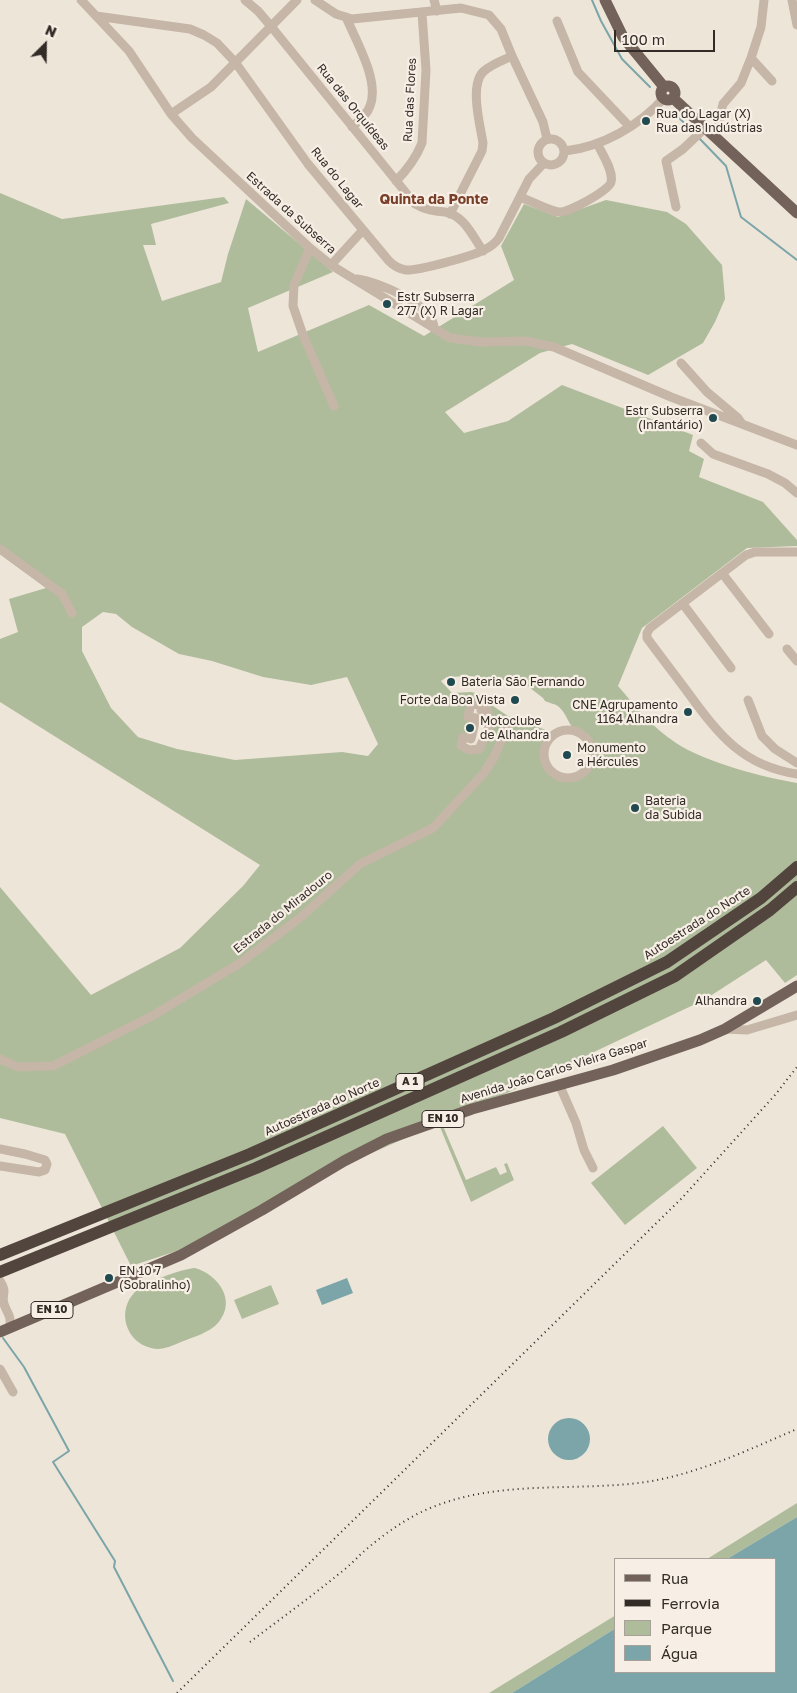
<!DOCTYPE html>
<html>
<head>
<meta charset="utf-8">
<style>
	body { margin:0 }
	#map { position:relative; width:797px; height:1693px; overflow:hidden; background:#eee5d9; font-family:"Golos Text",sans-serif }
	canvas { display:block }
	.legend { position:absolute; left:614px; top:1558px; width:162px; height:115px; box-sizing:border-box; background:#f7efe5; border:1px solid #a8a199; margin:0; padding:6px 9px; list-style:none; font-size:15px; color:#322b26 }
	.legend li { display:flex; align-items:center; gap:10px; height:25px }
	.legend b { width:25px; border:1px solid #a8a199 }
	.north { position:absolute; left:20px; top:20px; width:50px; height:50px; -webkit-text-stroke:4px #f7efe5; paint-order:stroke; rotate:23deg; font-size:14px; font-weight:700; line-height:20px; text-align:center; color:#322b26 }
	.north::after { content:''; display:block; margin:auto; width:18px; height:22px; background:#322b26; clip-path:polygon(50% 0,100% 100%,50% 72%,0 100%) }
	.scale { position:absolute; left:614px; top:30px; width:101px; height:22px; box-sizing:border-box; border:2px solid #322b26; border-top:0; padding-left:6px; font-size:15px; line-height:18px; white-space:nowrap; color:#322b26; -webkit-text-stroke:4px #f7efe5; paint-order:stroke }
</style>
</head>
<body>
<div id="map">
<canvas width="797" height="1693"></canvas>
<ul class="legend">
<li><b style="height:6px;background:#736259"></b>Rua</li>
<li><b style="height:6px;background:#322b26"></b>Ferrovia</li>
<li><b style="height:14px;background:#afbc9b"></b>Parque</li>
<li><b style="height:14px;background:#7ba5a8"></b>Água</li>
</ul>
<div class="north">N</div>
<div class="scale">100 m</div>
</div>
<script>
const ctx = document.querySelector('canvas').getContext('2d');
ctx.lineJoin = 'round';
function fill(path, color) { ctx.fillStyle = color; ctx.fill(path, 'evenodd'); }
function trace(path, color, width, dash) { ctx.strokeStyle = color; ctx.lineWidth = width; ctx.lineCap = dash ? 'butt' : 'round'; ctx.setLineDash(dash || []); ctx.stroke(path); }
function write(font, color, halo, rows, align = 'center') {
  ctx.font = font + ' "Golos Text",sans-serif'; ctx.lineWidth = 4.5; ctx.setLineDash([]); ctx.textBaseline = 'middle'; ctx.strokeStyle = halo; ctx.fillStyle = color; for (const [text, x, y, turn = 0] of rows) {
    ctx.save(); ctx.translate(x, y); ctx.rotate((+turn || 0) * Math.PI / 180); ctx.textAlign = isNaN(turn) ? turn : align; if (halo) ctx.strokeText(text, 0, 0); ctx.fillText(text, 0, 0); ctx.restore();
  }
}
fill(new Path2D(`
	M0 193 62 219 224 197 229 203 151 224 156 245H143L162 301 221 282 228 254 246 199 333 272 248 308 258 352 369 305 424 336 514 280 501 246 524 204 558 217 606 200 667 212 686 224 722 265 725 299 715 322 703 343 648 375 572 344 540 353 445 412 464 433 508 421 562 385 693 435 689 451 704 459 699 477 763 502 797 540V546L747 548 642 628 618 686C636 707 653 728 676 743 705 762 762 777 797 783V975L785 983 766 960 704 1000 505 1094 356 1160 192 1246 131 1266 65 1134 0 1118V887L91 995 180 948 243 886 260 865 0 702V639L18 632 9 599 46 588 0 554ZM103 612 116 614 132 627 179 654 212 661 263 677 311 685 347 677 378 744 368 756 342 752 235 760 177 749 138 737 111 708 82 651V627ZM470 676 501 680H516L525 684 543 698 545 701C549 703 556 704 559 707 566 713 568 723 574 729 579 734 585 736 588 742 607 775 549 794 544 757 543 747 548 740 555 734L524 721H510L511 718 493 706 484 695 471 692 452 693 441 681 447 677ZM472 704 488 711 489 728 479 749 461 745 471 739 476 718 468 716Z
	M443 1126 466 1180 496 1167 500 1175 507 1172 504 1164 507 1163 514 1180 471 1202 440 1127Z
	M663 1126 697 1168 625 1225 591 1183Z
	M195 1268C219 1275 237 1301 218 1323 209 1333 193 1337 181 1342 171 1346 162 1351 151 1348 126 1342 116 1311 135 1292 145 1282 181 1269 195 1268Z
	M271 1285 279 1304 242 1319 234 1300Z
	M797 1503V1517L727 1559H707Z
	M616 1615V1628L512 1693H489Z`), '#afbc9b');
fill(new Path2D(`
	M347 1278 353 1293 322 1305 316 1290Z
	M548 1439a21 21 0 1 1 42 0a21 21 0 1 1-42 0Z
	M797 1517V1693H512L616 1628V1672H776V1559H727Z`), '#7ba5a8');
trace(new Path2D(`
	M592 0 601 21 622 59 650 87
	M678 117 696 134
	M699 138 726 166 741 217 797 260
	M3 1338 24 1367 69 1451 53 1462 115 1561 114 1567 173 1681`), '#7ba5a8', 2);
trace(new Path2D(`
	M81 0 129 51 171 114 192 138 310 248 331 265 450 338 481 342 526 341 554 347 671 397 797 445
	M245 0 258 11 270 25 415 204C425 210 434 211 445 212 464 215 473 237 483 251
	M315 0 336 14 352 19 461 8 489 15 501 29 512 56 543 122 547 139
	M434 0 437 11
	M792 0 797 25
	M96 16 190 29 204 35 217 43 235 62 308 164 389 261C394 266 399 269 406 270 418 271 472 256 484 250 490 247 495 244 499 238L529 179 544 163
	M346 17C356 41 380 81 370 106 367 115 359 121 352 127
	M557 21 578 72 630 127
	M751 58 772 81
	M171 114 211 87 297 0
	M715 136 723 104 741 83 751 58 761 27 764 0
	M538 152a13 13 0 1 1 26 0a13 13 0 1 1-26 0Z
	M565 151C602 147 639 126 664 98
	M396 181C407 170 416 158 422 143L426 70 422 13
	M520 197C529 200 550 211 559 212 568 213 610 190 611 182 614 171 602 154 597 143
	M676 207 666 161 683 149 705 128
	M450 214 482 151 483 143C480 124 469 84 484 71 492 64 503 60 512 56
	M310 248 294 285 293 306 303 335 334 406
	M331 265 363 230
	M357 279C376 281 435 305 434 329
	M681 363 707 392 738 418 742 424
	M701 443 713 454 768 474 785 483 797 493
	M0 549 62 594 72 613
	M797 552H755L746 555 650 628 647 633V638C661 657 675 675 689 694 719 735 743 766 797 774
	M722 573 769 634
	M683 604 731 668
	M787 649 797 661
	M748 700 762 736 775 749 797 763
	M471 704 481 705V710L488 711 489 728 479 749 470 750 461 746 463 737 471 739 476 718 468 717Z
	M544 754a24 24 0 1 1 48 0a24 24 0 1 1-48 0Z
	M725 1029 747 1030 797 1015
	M0 1059 18 1067 53 1066 152 1016 240 963 301 917 360 864 433 828 484 773 494 757 510 721
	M559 1084 576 1123 584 1150 593 1168
	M0 1149 25 1154 45 1160 47 1164 45 1170 39 1172 0 1166
	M0 1281C8 1293 1 1294 4 1304 8 1316 11 1313 10 1328
	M0 1369 13 1392`), '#c5b6a7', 9);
trace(new Path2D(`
	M605 0 623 37 664 87
	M661 93a7 7 0 1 1 14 0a7 7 0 1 1-14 0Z
	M673 98 797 213
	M0 1332 181 1255 262 1210 344 1161 387 1139 472 1109 613 1070 700 1040 725 1029 797 986`), '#736259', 11);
trace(new Path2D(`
	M0 1255 250 1154 554 1018 667 962 761 898 797 867
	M0 1272 256 1168 561 1032 675 976 770 910 797 887`), '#52453e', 12);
trace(new Path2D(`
	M250 1642C280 1619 311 1597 340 1573 348 1567 355 1560 362 1553 385 1533 410 1515 438 1505 500 1482 565 1490 629 1484 688 1479 743 1452 797 1429
	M177 1693 682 1198 775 1095 797 1067`), '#322b26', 2, [1, 4]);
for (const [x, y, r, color] of [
	[646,121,5,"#204a4f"],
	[387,304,5,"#204a4f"],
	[713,418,5,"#204a4f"],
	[451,682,5,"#204a4f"],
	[515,700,5,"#204a4f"],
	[688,712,5,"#204a4f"],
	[470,728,5,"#204a4f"],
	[567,755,5,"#204a4f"],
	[635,808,5,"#204a4f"],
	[757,1001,5,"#204a4f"],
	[109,1278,5,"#204a4f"]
]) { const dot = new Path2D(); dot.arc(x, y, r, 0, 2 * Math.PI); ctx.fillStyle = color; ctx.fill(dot); trace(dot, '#f7efe5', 2); }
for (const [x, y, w] of [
	[410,1082,28],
	[443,1119,42],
	[52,1310,42]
]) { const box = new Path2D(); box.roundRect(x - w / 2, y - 8.5, w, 17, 4); ctx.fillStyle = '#f7efe5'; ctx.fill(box); trace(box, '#322b26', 1); }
write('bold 11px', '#322b26', null, [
	["A 1",410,1082],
	["EN 10",443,1119],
	["EN 10",52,1310]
]);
write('12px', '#322b26', '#f7efe5', [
	["Rua das Flores",410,100,-87],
	["Rua das Orquídeas",353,107,51],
	["Rua do Lagar",337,178,51],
	["Estrada da Subserra",291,213,42],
	["Estrada do Miradouro",283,912,-39],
	["Autoestrada do Norte",697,923,-33],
	["Avenida João Carlos Vieira Gaspar",554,1071,-17],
	["Autoestrada do Norte",322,1107,-24]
]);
write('12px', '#322b26', '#f7efe5', [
	["Rua do Lagar (X)",656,114],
	["Rua das Indústrias",656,128],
	["Estr Subserra",397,297],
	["277 (X) R Lagar",397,311],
	["Estr Subserra",703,411,"right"],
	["(Infantário)",703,425,"right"],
	["Bateria São Fernando",461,682],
	["Forte da Boa Vista",505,700,"right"],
	["CNE Agrupamento",678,705,"right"],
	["1164 Alhandra",678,719,"right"],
	["Motoclube",480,721],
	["de Alhandra",480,735],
	["Monumento",577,748],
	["a Hércules",577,762],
	["Bateria",645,801],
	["da Subida",645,815],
	["Alhandra",747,1001,"right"],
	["EN 10 7",119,1271],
	["(Sobralinho)",119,1285]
], 'left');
write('bold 14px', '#793e28', '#f7efe5', [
	["Quinta da Ponte",434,200]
]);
</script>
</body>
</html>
